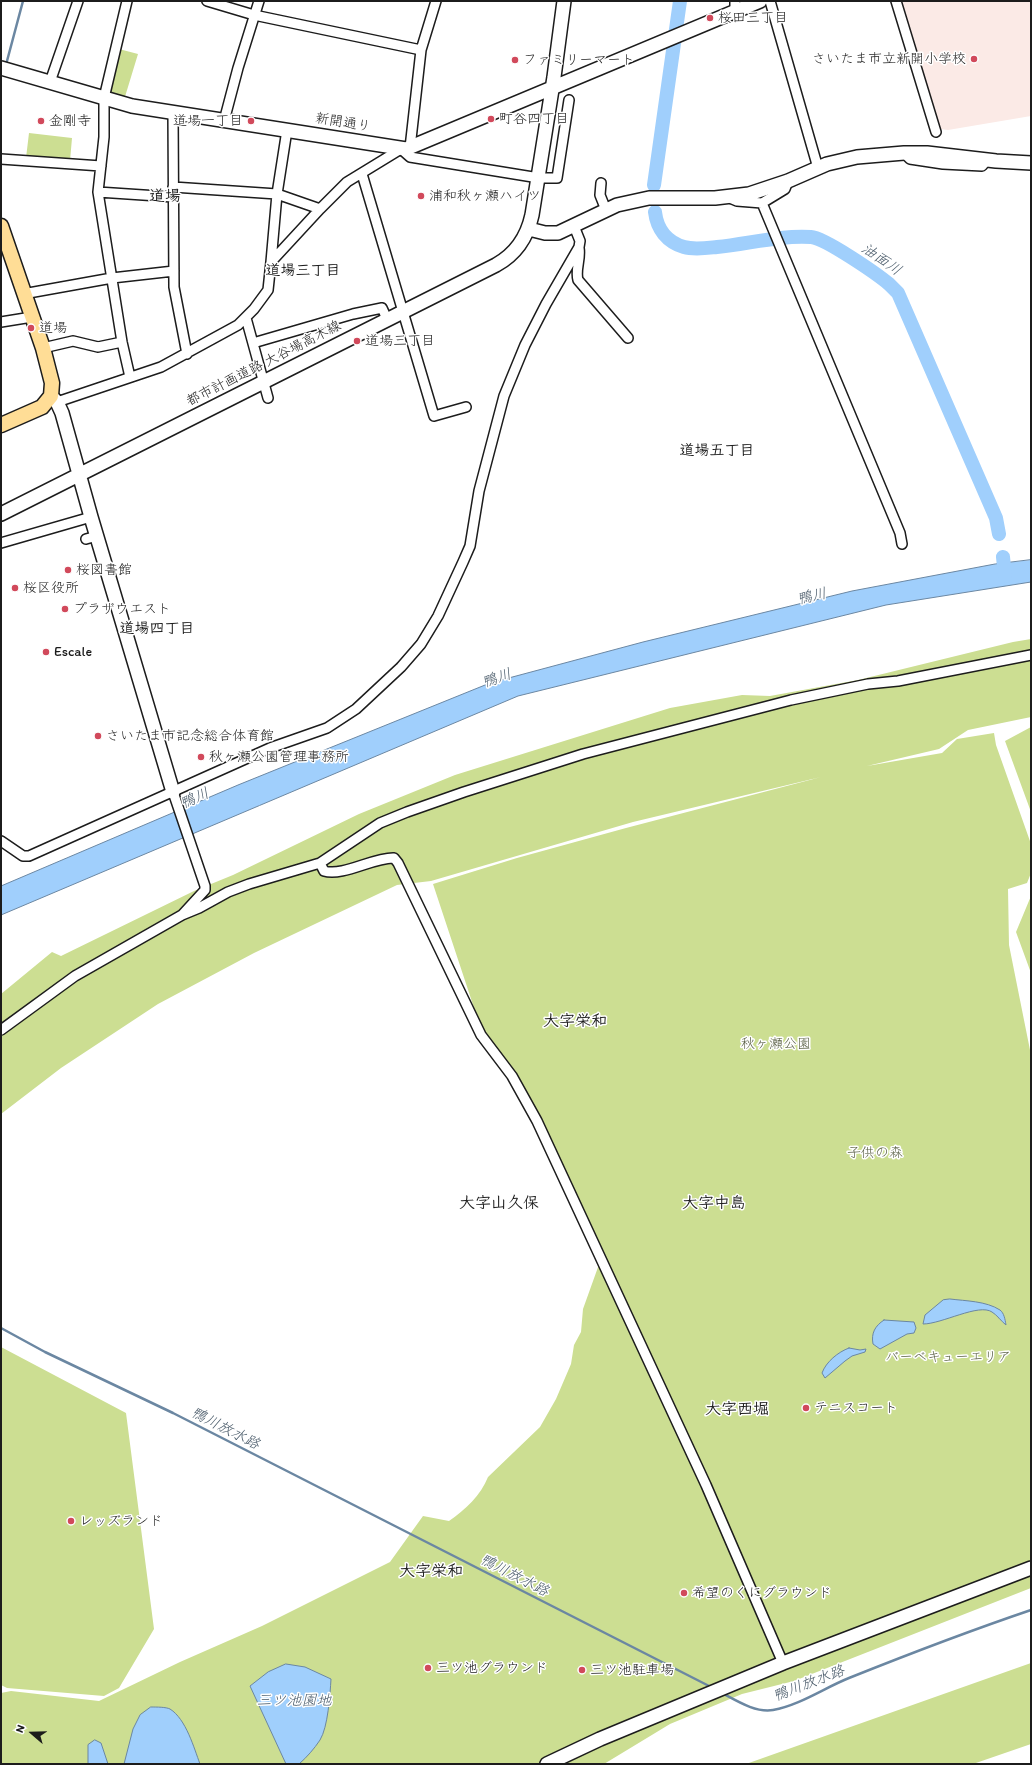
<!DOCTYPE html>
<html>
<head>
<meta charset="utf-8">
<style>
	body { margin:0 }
	#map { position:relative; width:1032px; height:1765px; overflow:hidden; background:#fff; font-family:Itim,sans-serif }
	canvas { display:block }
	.frame { position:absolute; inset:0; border:2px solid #1c1c1c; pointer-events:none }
	.north { position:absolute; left:12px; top:1713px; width:40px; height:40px; -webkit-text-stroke:3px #fff; paint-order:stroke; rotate:290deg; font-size:11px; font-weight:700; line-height:16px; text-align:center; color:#1c1c1c }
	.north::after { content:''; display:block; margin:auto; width:14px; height:18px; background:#1c1c1c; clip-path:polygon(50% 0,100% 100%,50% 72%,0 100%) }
</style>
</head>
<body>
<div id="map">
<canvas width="1032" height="1765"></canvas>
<div class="frame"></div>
<div class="north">N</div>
</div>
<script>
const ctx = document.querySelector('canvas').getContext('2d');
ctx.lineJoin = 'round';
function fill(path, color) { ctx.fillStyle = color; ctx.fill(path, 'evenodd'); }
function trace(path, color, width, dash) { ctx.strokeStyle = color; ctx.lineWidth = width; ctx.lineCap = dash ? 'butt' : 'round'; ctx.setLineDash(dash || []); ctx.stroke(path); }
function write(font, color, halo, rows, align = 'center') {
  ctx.font = font + ' Itim,"Klee One",sans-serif'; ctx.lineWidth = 3; ctx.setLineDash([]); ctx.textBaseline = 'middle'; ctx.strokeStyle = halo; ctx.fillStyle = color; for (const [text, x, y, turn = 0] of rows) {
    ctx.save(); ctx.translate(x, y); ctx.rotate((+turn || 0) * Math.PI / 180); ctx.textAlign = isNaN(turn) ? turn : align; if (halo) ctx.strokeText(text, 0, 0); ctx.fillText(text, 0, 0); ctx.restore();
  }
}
fill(new Path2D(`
	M898 1H1031V116L948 130 940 129Z`), '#fbeae6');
fill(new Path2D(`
	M119 49 138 54 124 100 110 95 107 90Z
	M29 133 72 138 70 161 26 158Z
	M1031 639V717L968 730 939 749 867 766 942 753 957 739 994 733 996 745 1031 844V873L1027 883 1008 889 1009 945 1031 1055V1588L794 1681 742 1694 670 1724 604 1764H1V1693L11 1691 99 1701 180 1662 262 1626 390 1562 423 1516 449 1521C465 1510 481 1495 488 1477L540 1427 556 1399 571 1364 574 1345 581 1332 583 1309 602 1256 554 1153 482 1032 433 884 517 858 626 828 821 777 633 822 431 881 397 885 254 953 158 1004 61 1068 1 1114V994L52 952 61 956 194 891 233 875 359 814 455 775 670 708 742 695 770 696 858 680 1013 642Z
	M1031 727V812L1005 741Z
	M1031 896V973L1016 932Z
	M1 1347 126 1413 154 1629 119 1688 104 1696 7 1688 1 1685Z
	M1031 1663V1744L973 1764H746Z`), '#ccde92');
const water = new Path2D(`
	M1031 560V582L886 605 518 696 1 915V886L238 785 490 683 643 642 852 591 995 564Z
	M950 1299C966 1301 986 1301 1000 1310 1004 1313 1005 1319 1006 1325 1001 1321 997 1315 992 1312 979 1303 942 1324 923 1324L925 1315 943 1300Z
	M884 1320 914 1322 916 1328 914 1333 907 1334 880 1349 873 1344C871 1333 875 1326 884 1320Z
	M849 1348 860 1350 866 1349 865 1352 852 1356 845 1361 825 1378 822 1373C826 1362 838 1352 849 1348Z
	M286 1664 305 1667 331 1679C330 1695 328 1727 320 1740 314 1749 307 1757 299 1764H286L250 1686 268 1672Z
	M151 1707C157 1707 166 1707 170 1709 186 1719 194 1748 200 1764H124L133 1729 140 1715Z
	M95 1740 101 1743 108 1764H88V1745Z`);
fill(water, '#a0cffc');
trace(water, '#6b87a2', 1);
trace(new Path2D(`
	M7 61 23 1
	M1 1328 45 1352 173 1413 713 1688
	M722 1693C737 1701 756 1713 773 1710 800 1705 824 1688 849 1678 909 1654 969 1631 1031 1610`), '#6b87a2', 2.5);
trace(new Path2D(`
	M654 185 680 1
	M655 212C657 229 667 242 684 247 694 250 707 248 717 247 748 244 780 235 811 237 825 238 877 274 889 284L898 293 996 518 999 534
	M1003 557 1005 576`), '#a0cffc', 14);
const street = new Path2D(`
	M127 1 104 98V137L98 192 122 342 130 377
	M207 1 254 15 421 50
	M770 1 818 168
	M896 1 936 132
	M735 11V1
	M50 82 78 1
	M173 112 174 287 187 354
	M224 121 238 68 259 1
	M410 148 421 50 436 1
	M904 153 910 159 943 164 982 166 987 160
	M1 159 101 166
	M362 174 434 416 466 407
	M601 183 600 195 606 210
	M173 187 277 194 320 209
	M98 192 173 197
	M730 198 737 201 762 203 785 189 788 181
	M762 203 900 533 902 544
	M579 248C581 259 575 270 578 280L628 338
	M271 262 277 194 287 130
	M23 294 112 278 174 271
	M246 318 268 398
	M1 322 32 317
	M253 343 353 314 382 308 387 319
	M43 348 73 341 98 347 122 342
	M57 402 161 367 238 325 254 309 268 290 271 262 320 209 347 182 401 149 410 157 539 178H557L569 100
	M86 539 97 536
	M1 543 91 517
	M173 792 205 886V890L182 915 199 908 228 892 249 884 320 863 324 871C343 877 374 857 394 858L398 863 481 1035 512 1076 537 1121 706 1485 783 1663
	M1 841 23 856H29L270 748 327 728 356 709 401 667 421 644 438 616 463 562 470 546 479 491 504 396 525 345 546 304 579 247 580 241 574 226
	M320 863 380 823 407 812 464 792 583 754 791 700 868 684 898 681 1031 655
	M1 1030 75 976 182 915`);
const secondary = new Path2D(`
	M1 68 132 106 406 149 760 1
	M529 229 545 233H558L617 205 649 198H715L749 194 788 181 827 164 857 157 904 153H927L996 161 1031 163
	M51 396 57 402 62 413 91 517 173 792
	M1 514 496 265C516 254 527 238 532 215L554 77 564 1
	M547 1764 600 1739 783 1663 1031 1568`);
const primary = new Path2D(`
	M1 226 43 348 52 383 51 396 42 407 1 425`);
trace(street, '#1c1c1c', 12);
trace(secondary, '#1c1c1c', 16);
trace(primary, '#1c1c1c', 17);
trace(street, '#fff', 9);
trace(secondary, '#fff', 13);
trace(primary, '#ffdd96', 14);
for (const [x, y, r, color] of [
	[710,18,4,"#d1495b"],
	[974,59,4,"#d1495b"],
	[515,60,4,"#d1495b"],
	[491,119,4,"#d1495b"],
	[41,121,4,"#d1495b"],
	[251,121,4,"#d1495b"],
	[421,196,4,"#d1495b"],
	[31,328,4,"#d1495b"],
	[357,341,4,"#d1495b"],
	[68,570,4,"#d1495b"],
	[15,588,4,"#d1495b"],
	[65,609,4,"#d1495b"],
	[46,652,4,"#d1495b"],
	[98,736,4,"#d1495b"],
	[201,757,4,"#d1495b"],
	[806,1408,4,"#d1495b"],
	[71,1521,4,"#d1495b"],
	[684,1593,4,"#d1495b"],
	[428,1668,4,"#d1495b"],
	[582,1670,4,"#d1495b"]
]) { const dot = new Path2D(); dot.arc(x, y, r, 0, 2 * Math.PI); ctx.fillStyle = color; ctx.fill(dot); trace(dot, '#fff', 1.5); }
write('14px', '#1c1c1c', '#fff', [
	["桜田三丁目",718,18],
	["さいたま市立新開小学校",966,59,"right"],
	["ファミリーマート",523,60],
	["町谷四丁目",499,119],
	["金剛寺",49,121],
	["道場一丁目",243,121,"right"],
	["浦和秋ヶ瀬ハイツ",429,196],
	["道場",39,328],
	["道場三丁目",365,341],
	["桜図書館",76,570],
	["桜区役所",23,588],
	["プラザウエスト",73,609],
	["Escale",54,652],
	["さいたま市記念総合体育館",106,736],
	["秋ヶ瀬公園管理事務所",209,757],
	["テニスコート",814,1408],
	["レッズランド",79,1521],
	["希望のくにグラウンド",692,1593],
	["三ツ池グラウンド",436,1668],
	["三ツ池駐車場",590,1670]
], 'left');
write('14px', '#1c1c1c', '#fff', [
	["新開通り",343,123,9],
	["都市計画道路 大谷場高木線",264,364,-27]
]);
write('14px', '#5a6045', '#fff', [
	["秋ヶ瀬公園",776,1044],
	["子供の森",875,1153],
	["バーベキューエリア",948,1357]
]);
write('italic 15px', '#4a5b6a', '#fff', [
	["油面川",881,260,35],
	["鴨川",812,597,-13],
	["鴨川",497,679,-19],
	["鴨川",195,799,-24],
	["鴨川放水路",225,1429,27],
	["鴨川放水路",514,1576,27],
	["鴨川放水路",809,1684,-21],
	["三ツ池園地",294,1701]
]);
write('bold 15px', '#1c1c1c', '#fff', [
	["道場三丁目",303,271],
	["道場五丁目",717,451],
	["道場四丁目",157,629]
]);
write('bold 16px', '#1c1c1c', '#fff', [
	["道場",165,197],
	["大字栄和",575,1022],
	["大字山久保",499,1204],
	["大字中島",714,1204],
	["大字西堀",737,1410],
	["大字栄和",431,1572]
]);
</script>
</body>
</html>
